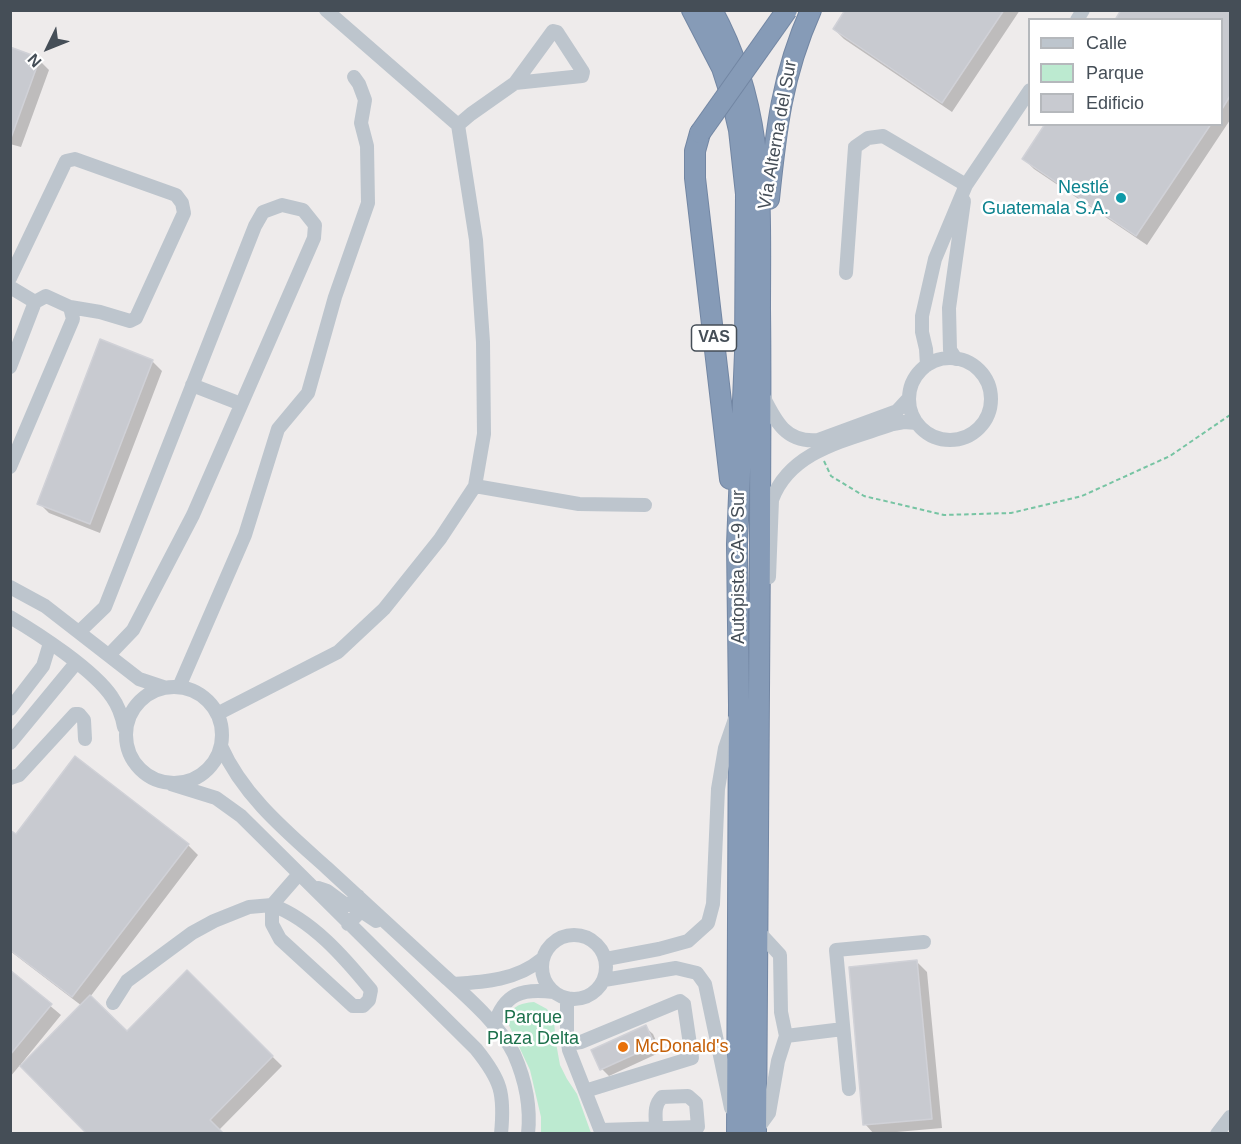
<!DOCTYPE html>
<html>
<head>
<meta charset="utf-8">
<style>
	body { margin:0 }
	#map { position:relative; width:1241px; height:1144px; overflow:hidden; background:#eeebeb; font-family:Arial,sans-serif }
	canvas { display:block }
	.frame { position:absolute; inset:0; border:12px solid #454e57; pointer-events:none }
	.legend { position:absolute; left:1028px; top:18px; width:195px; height:108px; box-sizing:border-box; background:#fff; border:2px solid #b5b8bc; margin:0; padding:8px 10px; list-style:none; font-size:18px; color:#454e57 }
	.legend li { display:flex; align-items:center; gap:12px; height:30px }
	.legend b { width:30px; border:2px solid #b5b8bc }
	.north { position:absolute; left:18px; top:18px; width:60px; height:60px; -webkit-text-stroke:4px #fff; paint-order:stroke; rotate:227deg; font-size:16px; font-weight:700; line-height:24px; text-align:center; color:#454e57 }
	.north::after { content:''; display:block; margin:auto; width:21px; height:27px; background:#454e57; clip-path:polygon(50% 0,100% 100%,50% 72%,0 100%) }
</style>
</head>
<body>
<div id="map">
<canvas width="1241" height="1144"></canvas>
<div class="frame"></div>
<ul class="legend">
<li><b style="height:8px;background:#bdc5cd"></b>Calle</li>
<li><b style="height:16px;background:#bcead0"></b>Parque</li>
<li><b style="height:16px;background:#c8cad0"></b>Edificio</li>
</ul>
<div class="north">N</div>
</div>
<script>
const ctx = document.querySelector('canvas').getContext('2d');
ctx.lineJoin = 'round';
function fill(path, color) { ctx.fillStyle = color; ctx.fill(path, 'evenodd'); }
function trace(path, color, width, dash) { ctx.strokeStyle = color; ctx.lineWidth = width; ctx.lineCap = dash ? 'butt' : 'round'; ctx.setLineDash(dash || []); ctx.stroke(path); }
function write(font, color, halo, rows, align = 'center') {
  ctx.font = font + ' Arial,sans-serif'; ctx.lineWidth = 5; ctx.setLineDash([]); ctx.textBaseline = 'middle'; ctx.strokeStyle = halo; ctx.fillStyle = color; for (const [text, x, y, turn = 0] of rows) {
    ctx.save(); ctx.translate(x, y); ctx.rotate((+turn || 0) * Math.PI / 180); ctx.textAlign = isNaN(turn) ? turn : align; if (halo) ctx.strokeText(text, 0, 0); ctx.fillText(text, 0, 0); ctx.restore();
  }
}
fill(new Path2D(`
	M534 1002 547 1009 554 1022 556 1043 560 1065 567 1079 577 1094 591 1133H541V1117L530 1070 507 1021C510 1007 520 1003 534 1002Z`), '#bcead0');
fill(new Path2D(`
	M847 10H1020L952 112 844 39 834 29Z
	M1123 10H1230V120L1147 245 1034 169 1024 159 1047 124H1222V20Z
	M10 49 39 60 49 70 21 147 10 144Z
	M152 361 162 371 100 533 49 513 39 503Z
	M10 832 16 836 188 845 198 855 90 997 127 1034 187 973 282 1066 219 1130 89 1134 20 1065 10 1077V972L61 1015 21 1064 22 1066 82 1006 10 951Z
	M917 962 927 972 942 1128 874 1134 865 1124Z
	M645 1027 653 1034 661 1052 609 1076 602 1069Z`), '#0003');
const building = new Path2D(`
	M845 10H1004L942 103 833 29Z
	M1121 10H1230V96L1222 109V20H1115Z
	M10 47 40 58 11 138H10Z
	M1045 124H1211L1136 236 1022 159Z
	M100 339 153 360 90 524 37 504Z
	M75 756 189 844 72 997 10 950V830L16 834Z
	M917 960 932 1119 863 1125 849 967Z
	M10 970 52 1004 10 1055Z
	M187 970 273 1056 210 1120 224 1134H87L20 1066 90 995 127 1031Z
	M646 1025 655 1045 600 1070 591 1050Z`);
fill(building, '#c8cad0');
trace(building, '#d0d1d7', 1.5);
const highway = new Path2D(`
	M692 10 722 68 731 96 739 130 746 194 745 353 737 544 739 705 737 1134
	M712 10C766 109 760 201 760 309 761 387 760 465 760 542 759 739 757 936 756 1134
	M700 133 695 151V178L730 479
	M769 199C776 130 782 75 811 10`);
trace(highway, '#7286a3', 22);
trace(new Path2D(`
	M824 461 831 476 864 496 944 515 1011 513 1082 496 1170 456 1230 415`), '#77c4a3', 2, [4.5, 3]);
trace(new Path2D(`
	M326 10 458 125
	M1077 20 1083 10
	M846 273 855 147 868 138 883 136 966 185
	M10 278 66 161 75 159 176 195 182 203 184 213 136 318 130 321 100 312 70 307
	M10 287 35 302
	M909 399a41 41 0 1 1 82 0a41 41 0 1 1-82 0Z
	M956 359 950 350 949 308 964 201
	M927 365 926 349 922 332V316L935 259 966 185 1030 90
	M10 367 35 302 46 296 70 307 73 319 10 467
	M192 385 241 404
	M762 394C775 420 785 443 818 440L897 411 909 398
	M475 486 579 504 645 505
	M769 577 772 500C790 450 848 440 893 424L904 422 917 423
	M10 587 45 606 139 679 163 687
	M10 617C39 634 94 670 112 697 119 707 122 716 124 727
	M79 632 105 607 255 226 263 212 282 205 303 210 315 225 314 238 193 515 133 630 109 655
	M126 735a48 48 0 1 1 96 0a48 48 0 1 1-96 0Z
	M179 687 245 535 278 429 308 393 335 297 368 203 367 146 361 123 365 100 359 84 354 77
	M10 709 43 666 50 643
	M217 714 338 652 384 609 440 539 475 486 484 434 483 342 476 240 458 125 471 114 515 83 553 31 557 32 583 72 582 76 515 83
	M10 743 76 663
	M221 746C243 796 287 832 327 868 365 903 403 938 441 973 465 995 500 1025 514 1054 525 1079 531 1107 528 1134
	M10 778 19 775 75 714H79L84 720 85 739
	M171 784 216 798 241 816 476 1049C501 1080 505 1093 501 1134
	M318 888 327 891 346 905H349L358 896
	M348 924 361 911 376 921
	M542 967a32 32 0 1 1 64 0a32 32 0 1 1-64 0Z
	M606 959 659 949 688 941 708 923 713 904 718 789 725 748 735 719
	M604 980 676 968 697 973 705 984 731 1108
	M453 984C485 982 517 980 542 959
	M567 998V1037L569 1050 602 1134
	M113 1003 127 981 192 933 214 921 249 907 272 905V924L280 939 353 1006H363L369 1000 371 990C344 957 312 920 272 905L299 874
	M494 1026C504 993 522 988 554 992
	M786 1036 843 1029
	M568 1044 581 1042 680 1001 684 1004 692 1058 585 1091
	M849 1089 836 950 924 942
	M601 1130 698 1127 696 1103 688 1096 662 1097C653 1106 656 1117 656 1128
	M756 1131 769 1113 778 1061 786 1036 781 1012 780 955 757 930
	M1217 1134 1230 1117`), '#bdc5cd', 14);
trace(highway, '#869bb7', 20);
const highwayBridge = new Path2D(`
	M700 133 787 10`);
trace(highwayBridge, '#7286a3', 22, []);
trace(highwayBridge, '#869bb7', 20);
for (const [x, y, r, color] of [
	[1121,198,6,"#0f9aa8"],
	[623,1047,6,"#e8710a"]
]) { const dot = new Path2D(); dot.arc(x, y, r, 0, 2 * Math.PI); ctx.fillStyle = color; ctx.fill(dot); trace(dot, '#fff', 2); }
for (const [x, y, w] of [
	[714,338,45]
]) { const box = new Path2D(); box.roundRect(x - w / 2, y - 13, w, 26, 4.5); ctx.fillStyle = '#fff'; ctx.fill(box); trace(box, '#454e57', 1.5); }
write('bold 16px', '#454e57', null, [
	["VAS",714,338]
]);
write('18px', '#454e57', '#fff', [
	["Vía Alterna del Sur",778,135,-80],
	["Autopista CA-9 Sur",739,567,-90]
]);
write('18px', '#0d838f', '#fff', [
	["Nestlé",1109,188],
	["Guatemala S.A.",1109,209]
], 'right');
write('18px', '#1d714c', '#fff', [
	["Parque",533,1018],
	["Plaza Delta",533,1039]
]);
write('18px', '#c56008', '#fff', [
	["McDonald's",635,1047]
], 'left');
</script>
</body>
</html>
